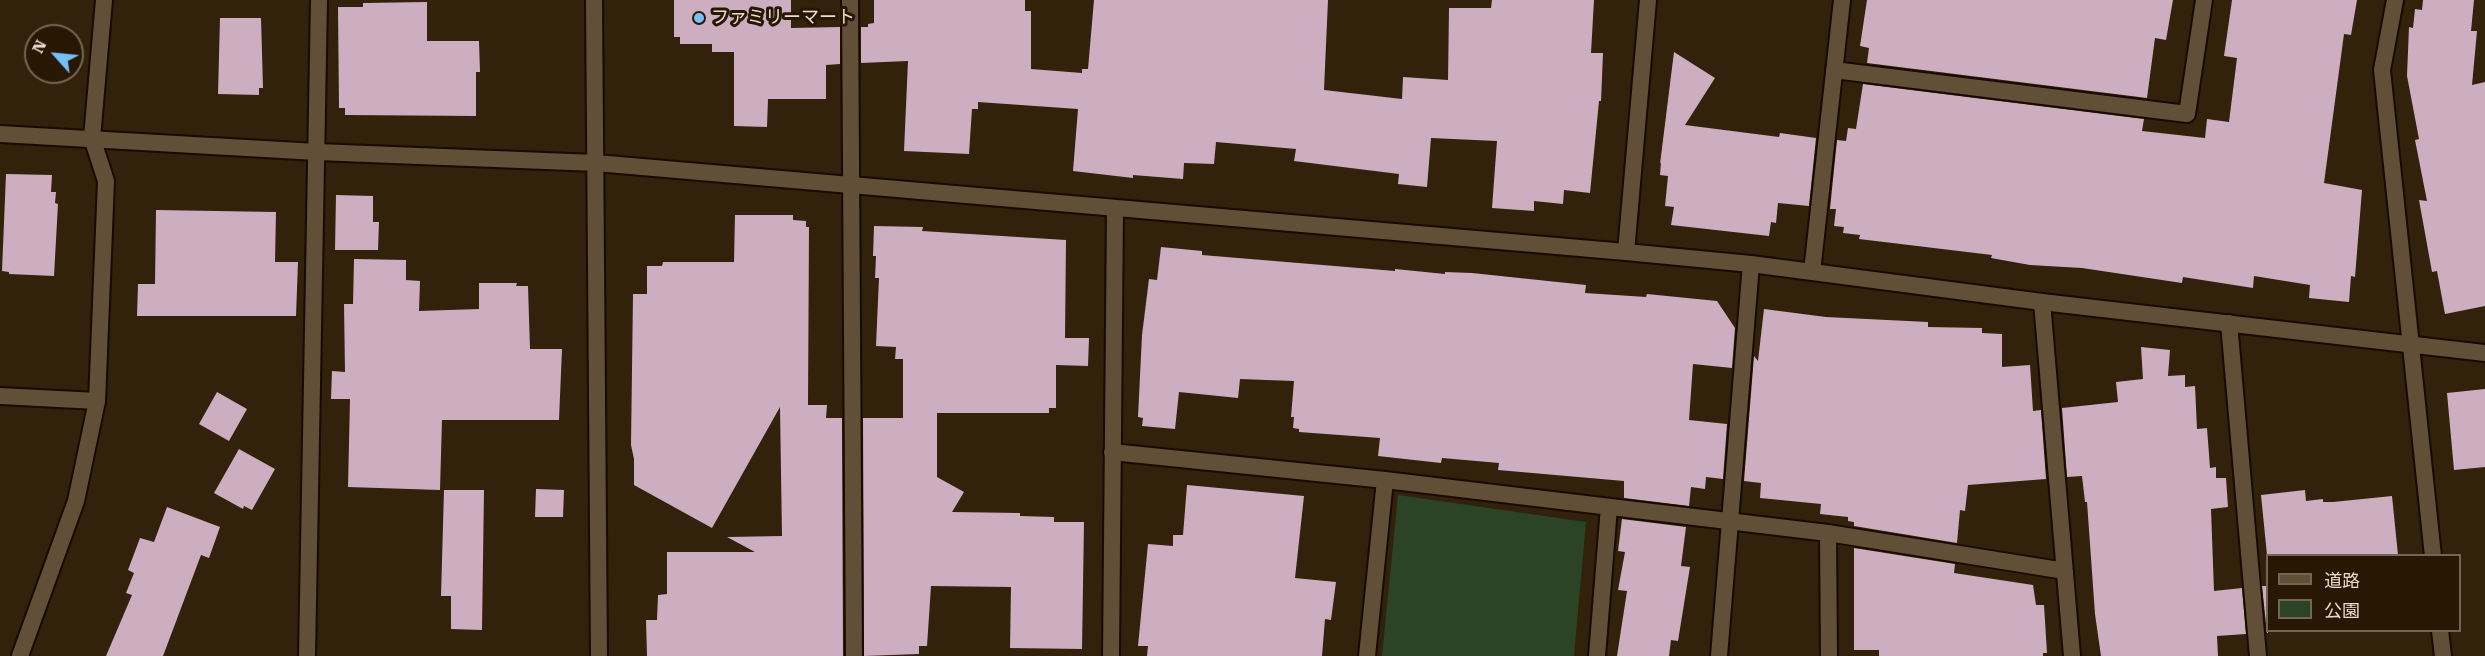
<!DOCTYPE html>
<html>
<head>
<meta charset="utf-8">
<style>
	body { margin:0 }
	#map { position:relative; width:2485px; height:656px; overflow:hidden; background:#32210b; font-family:"Roboto Serif","Noto Sans JP",serif }
	canvas { display:block }
	.legend { position:absolute; left:2266px; top:554px; width:195px; height:78px; box-sizing:border-box; background:#281803; border:2px solid #746655; margin:0; padding:8px 10px; list-style:none; font-size:18px; color:#e7dccf }
	.legend li { display:flex; align-items:center; gap:12px; height:30px }
	.legend b { width:30px; border:2px solid #746655 }
	.north { position:absolute; left:24px; top:24px; width:60px; height:60px; box-sizing:border-box; background:#281803; border:2px solid #746655; border-radius:50%; rotate:297deg; font-size:16px; font-weight:700; line-height:24px; text-align:center; color:#e7dccf }
	.north::after { content:''; display:block; margin:auto; width:21px; height:27px; background:#75c0f6; clip-path:polygon(50% 0,100% 100%,50% 72%,0 100%) }
</style>
</head>
<body>
<div id="map">
<canvas width="2485" height="656"></canvas>
<ul class="legend">
<li><b style="height:8px;background:#624f38"></b>道路</li>
<li><b style="height:16px;background:#2c4426"></b>公園</li>
</ul>
<div class="north">N</div>
</div>
<script>
const ctx = document.querySelector('canvas').getContext('2d');
ctx.lineJoin = 'round';
function fill(path, color) { ctx.fillStyle = color; ctx.fill(path, 'evenodd'); }
function trace(path, color, width, dash) { ctx.strokeStyle = color; ctx.lineWidth = width; ctx.lineCap = dash ? 'butt' : 'round'; ctx.setLineDash(dash || []); ctx.stroke(path); }
function write(font, color, halo, rows, align = 'center') {
  ctx.font = font + ' "Roboto Serif","Noto Sans JP",serif'; ctx.lineWidth = 6; ctx.setLineDash([]); ctx.textBaseline = 'middle'; ctx.strokeStyle = halo; ctx.fillStyle = color; for (const [text, x, y, turn = 0] of rows) {
    ctx.save(); ctx.translate(x, y); ctx.rotate((+turn || 0) * Math.PI / 180); ctx.textAlign = isNaN(turn) ? turn : align; if (halo) ctx.strokeText(text, 0, 0); ctx.fillText(text, 0, 0); ctx.restore();
  }
}
fill(new Path2D(`
	M1398 495 1586 522 1574 656H1382Z`), '#2c4426');
fill(new Path2D(`
	M674 0H791V28L840 27V64L826 65V99H768L767 127 734 126V52H712V44H680V37H674Z
	M874 0H1025V11H1031V69L1082 73V69H1088L1094 0H1328L1324 90 1402 99 1403 77 1448 80 1449 8H1491L1492 0H1594L1591 53H1603L1601 101H1599L1590 193 1564 190 1563 204 1534 201V211L1492 208 1497 141 1431 138 1427 187 1398 184 1399 174 1294 161 1296 149 1216 142 1214 164 1184 163 1183 179 1133 175V178L1073 171 1078 109 978 102V109H972L969 154 904 151 908 61 861 63V27H868V24L874 23Z
	M1867 0H2173L2166 40 2155 38 2147 98 1867 63 1869 48 1860 46Z
	M2232 0H2357L2351 35 2344 34 2324 183 2362 190 2355 277 2351 276 2349 302 2309 298 2310 285 2254 276 2253 288 2183 277 2182 283 2082 268 2030 265 1991 258 1992 255 1859 239 1860 235 1843 233 1844 227 1834 226 1836 209H1830L1837 140 1846 141 1848 128 1856 129 1863 84 2144 119 2142 131 2205 138 2207 119 2229 122 2237 58 2224 56Z
	M2423 0H2474L2471 31H2477L2472 85 2485 82V306L2445 314 2437 271 2432 272 2419 200 2427 201 2415 140 2419 139 2407 76 2409 27 2413 28 2415 9 2422 10Z
	M427 2V41H479L480 72H476V116L345 115V108H339L338 7H363V3Z
	M220 18H261L263 88H259V95L218 94Z
	M1674 52 1715 78 1685 125 1779 137 1780 133 1816 138 1809 206 1778 203 1776 223 1771 222 1769 236 1671 225 1674 207 1665 206 1668 176 1660 175 1661 162 1660 164Z
	M6 174 52 175 51 192H56L55 203 58 204 54 276 9 274V272L2 271Z
	M336 195 373 196V222H379L378 250H335Z
	M156 210 276 212 275 262H298L296 316H137L138 284H155Z
	M735 215H793V220L806 221V227H809L808 405H827L826 418H842L843 656H647L646 620H657L658 595 667 594V552H755L727 537 782 536 780 407 712 528 634 485V459L631 445 633 294H647V266H662L663 262H734Z
	M874 226 923 227 922 231 1066 240 1065 338H1089L1088 366 1056 365V408H1049V413H937V477L964 492 952 512 1020 513V516L1054 517V522H1084L1082 649 1010 648 1011 587 931 586 927 646H919V654L864 656 863 418H903V359H895L896 347 876 346 879 278H875L876 256H873Z
	M1161 247 1202 251V255L1395 271V269L1445 274V272L1472 273 1586 285 1585 293 1646 297 1647 294 1717 301 1735 328 1732 368 1693 364 1689 420 1727 424 1723 479 1706 477 1705 489 1691 487 1689 506 1624 498V481L1498 470 1499 463 1442 458 1441 463 1378 456 1380 438 1299 432V429L1293 428 1294 417H1291L1294 381 1240 379 1238 398 1179 392 1175 429 1142 426 1143 418 1138 417 1142 335 1149 279 1157 280Z
	M354 259 406 260V280L420 281 419 311 479 309V283H517L516 286H528L530 349H562L559 420H442L440 490 348 487 350 399H331L332 371 345 372 344 304H353Z
	M1764 309 1826 317 1928 322V327L1982 328V333L2002 334V367L2030 365 2033 411 2041 410 2046 479 1968 485 1965 511 1960 510 1957 543 1854 526V522L1848 521V517L1820 514 1821 504 1760 498 1761 483 1744 481 1754 356 1758 361Z
	M2141 347 2170 350 2168 376 2185 375V387L2195 386 2197 429 2207 428 2210 468 2216 467V478H2226L2228 507 2211 509 2214 591 2242 588 2246 634 2217 636 2218 656H2101L2095 614 2087 502H2085L2082 476 2067 477 2062 408 2118 402 2116 382 2143 379Z
	M2485 389V467L2454 470 2447 393Z
	M217 392 247 409 229 441 199 424Z
	M239 449 275 469 252 510 244 506 243 509 214 493Z
	M1187 485 1304 496 1295 578 1336 582 1331 620 1325 619 1322 656H1147L1148 646H1138L1148 544 1173 546V535H1183Z
	M536 489 564 490 563 517H535Z
	M444 490H484L482 630 451 629V596H441Z
	M2305 490 2306 501 2323 499V502H2333L2392 496 2398 555H2267L2261 495Z
	M167 507 220 527 209 558 201 555 163 656H106L132 595 126 593 134 573 128 570 140 538 154 542Z
	M1622 519 1686 527 1681 566 1690 567 1678 641 1671 640 1669 656H1617L1627 591 1618 590 1625 552 1618 551Z
	M1854 548 1955 564 1954 573 2033 585 2036 605H2044L2047 653H2043V656H1879V650H1854Z
	M2262 586H2268V633H2267Z`), '#cdaec1');
const minor = new Path2D(`
	M850 0 854 656
	M2395 0 2382 70 2433 556
	M1834 70 2187 114 2204 0
	M1626 252 1648 0
	M1812 272 1842 0
	M2042 302 2072 656
	M2229 323 2258 656
	M0 396 97 401
	M1112 452 1385 480 1828 533 2065 571
	M1828 533 1829 656
	M2440 630 2443 656
	M307 656 319 0
	M1111 656 1115 209
	M1367 656 1385 480
	M1597 656 1609 507
	M1719 656 1751 264`);
const tertiary = new Path2D(`
	M594 0 599 656
	M0 134 317 152 596 163 1626 252 1751 264 2042 302 2485 353
	M20 656 76 501 97 401 106 181 92 138 104 0`);
trace(minor, '#190a00', 20);
trace(tertiary, '#190a00', 20);
trace(minor, '#624f38', 16);
trace(tertiary, '#624f38', 16);
for (const [x, y, r, color] of [
	[699,18,6,"#75c0f6"]
]) { const dot = new Path2D(); dot.arc(x, y, r, 0, 2 * Math.PI); ctx.fillStyle = color; ctx.fill(dot); trace(dot, '#281803', 2); }
write('18px', '#e7dccf', '#281803', [
	["ファミリーマート",711,18]
], 'left');
</script>
</body>
</html>
